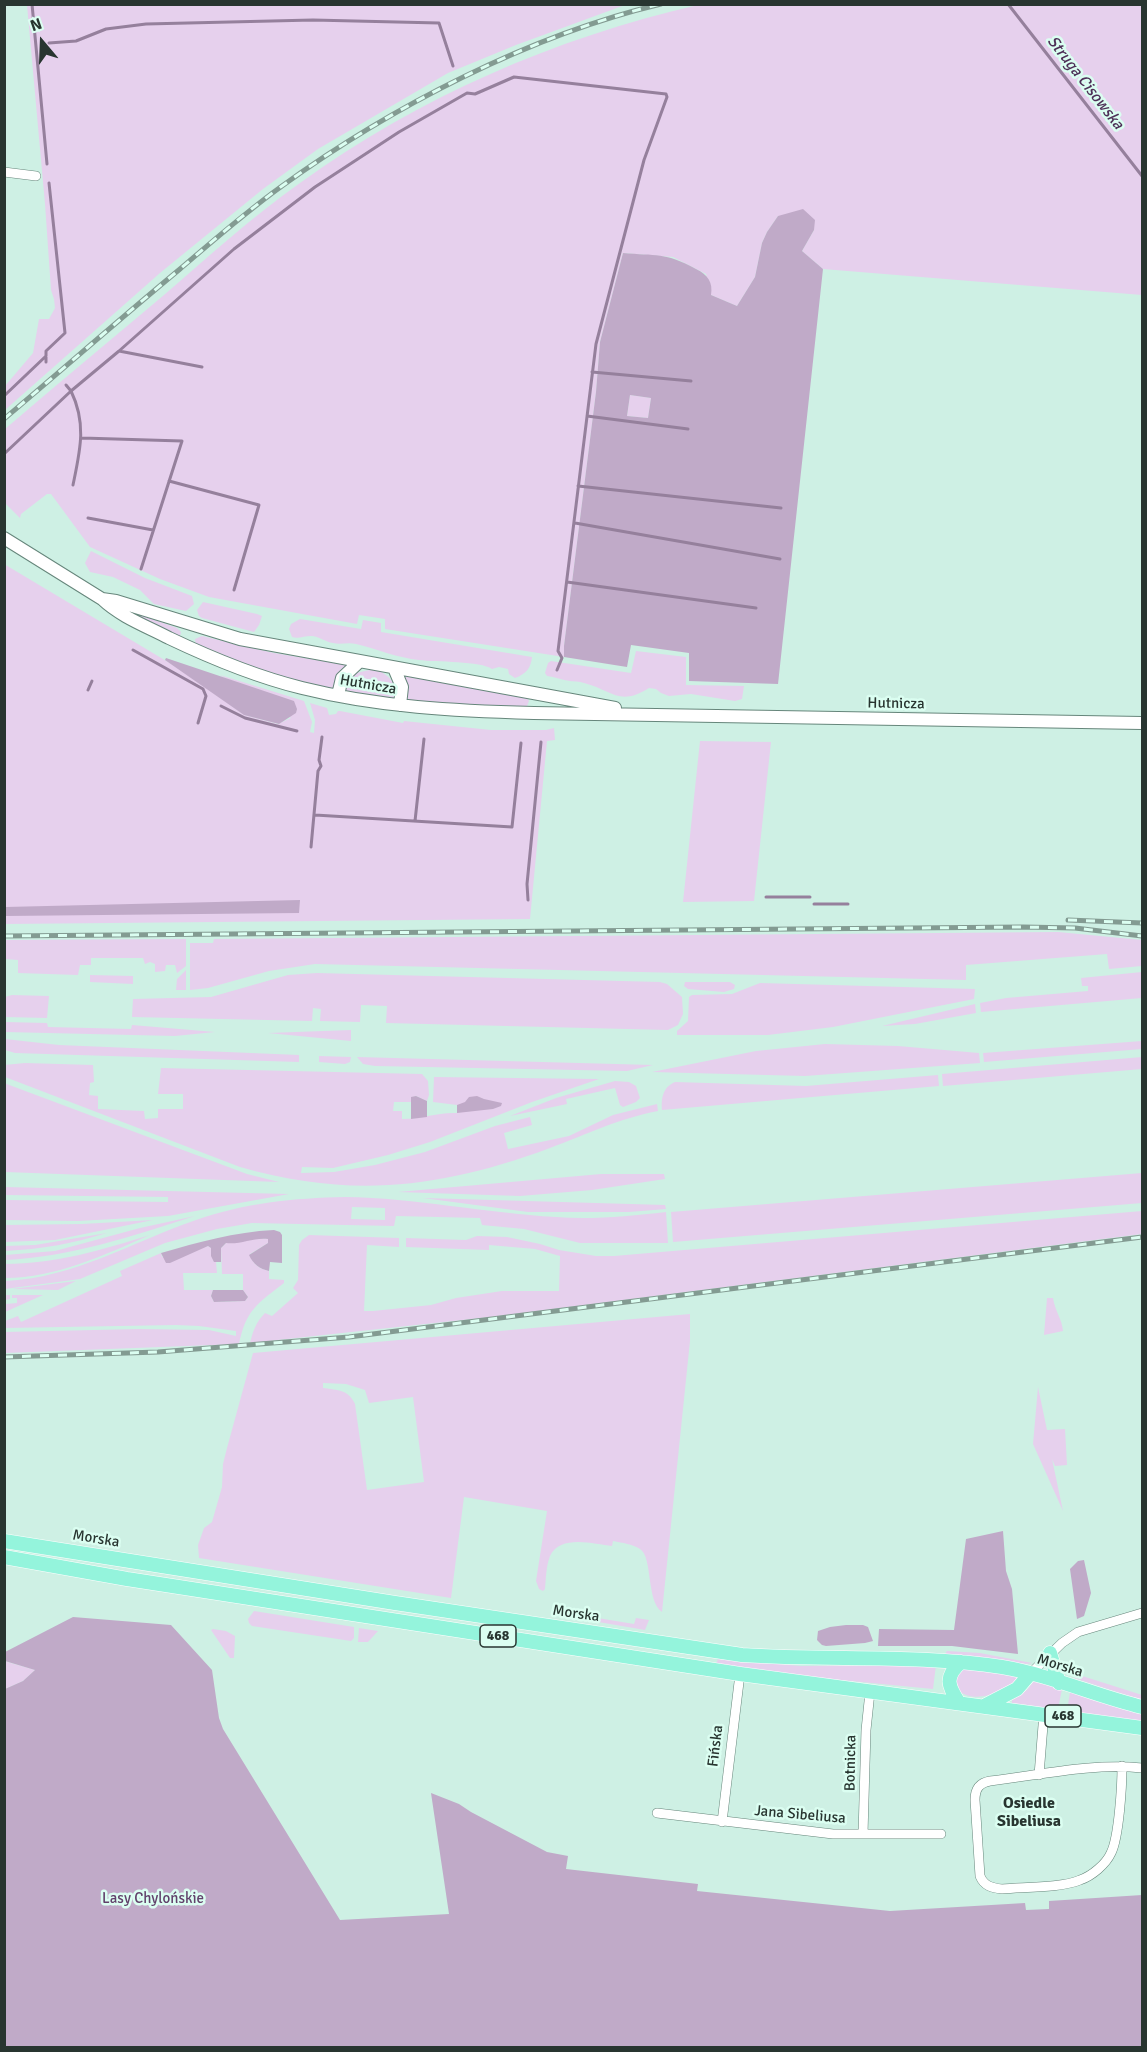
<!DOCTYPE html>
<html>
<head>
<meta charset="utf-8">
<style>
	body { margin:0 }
	#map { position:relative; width:1147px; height:2052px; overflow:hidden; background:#cef0e4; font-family:Signika,sans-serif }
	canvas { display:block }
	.frame { position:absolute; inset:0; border:6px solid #283530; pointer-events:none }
	.north { position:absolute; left:12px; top:12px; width:60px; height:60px; -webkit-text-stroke:4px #dbfef1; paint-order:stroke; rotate:341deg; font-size:16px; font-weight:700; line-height:24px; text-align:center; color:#283530 }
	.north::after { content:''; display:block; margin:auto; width:21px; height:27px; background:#283530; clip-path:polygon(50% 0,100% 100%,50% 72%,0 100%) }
</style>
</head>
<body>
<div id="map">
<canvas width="1147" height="2052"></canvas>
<div class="frame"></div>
<div class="north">N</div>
</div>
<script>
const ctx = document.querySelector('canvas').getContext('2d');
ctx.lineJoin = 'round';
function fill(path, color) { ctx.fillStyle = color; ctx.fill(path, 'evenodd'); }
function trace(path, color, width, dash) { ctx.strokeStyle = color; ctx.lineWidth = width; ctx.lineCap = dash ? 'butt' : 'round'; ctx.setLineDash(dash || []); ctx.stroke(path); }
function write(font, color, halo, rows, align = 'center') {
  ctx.font = font + ' Signika,sans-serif'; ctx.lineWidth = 5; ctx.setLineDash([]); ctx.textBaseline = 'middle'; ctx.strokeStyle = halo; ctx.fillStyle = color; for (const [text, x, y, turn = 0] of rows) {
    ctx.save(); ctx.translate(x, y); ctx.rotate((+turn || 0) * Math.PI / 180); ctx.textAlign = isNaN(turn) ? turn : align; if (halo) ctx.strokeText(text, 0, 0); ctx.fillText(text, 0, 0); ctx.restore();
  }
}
fill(new Path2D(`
	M27 5V4L625 5 516 45 448 73 318 149 263 189 160 273 5 410V386L33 353 39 319H49L55 308 54 299 51 290 45 204Z
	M698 5H1142V295L823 269 802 251 814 230 778 216 767 232 762 243 755 277 737 306 711 295 706 274 673 257 623 253 600 342 596 392 564 646V657L385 629V619L359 615 357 624 209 597 160 579 90 547 51 494H47L21 514 20 518 5 503V429C57 384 111 340 164 295 208 257 252 217 300 183 419 97 555 38 698 5Z
	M630 395 651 398 648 418 627 416Z
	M91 551 145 578 192 596 194 604 186 611 154 604 140 590 113 577 90 572 85 563Z
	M4 564 178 668 245 715 278 724 291 718 220 675 304 701 312 722 310 732 314 733 315 720 310 703 327 708 329 715 336 714 338 711H340L403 723 404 721 491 730H546L554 728 555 740 547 741 530 919 5 924Z
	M203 602 257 614 262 616 259 625 254 632 202 618 199 616 197 610Z
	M120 607 177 628 181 632 180 636 179 637Z
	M300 619 361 629 363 620 381 623V632L532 657C531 668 526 674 515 678L509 674 508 669 499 667 492 669C481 661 436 662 419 660 398 658 377 649 356 644 348 642 340 645 333 643 325 642 319 636 311 636 304 636 299 639 292 637L289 629 291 624Z
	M202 636 274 653 348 665 332 689 283 677 196 646 195 639Z
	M636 651 686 657V685L744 686 742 699 735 701 691 694 669 696 661 693 656 689 649 688C619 707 612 690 584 683 579 681 574 682 570 681 562 680 555 677 547 676L545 673 548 663 551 661 631 673Z
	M374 669C389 674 398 684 396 699L346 692V683L356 673Z
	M402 674 526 696 529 701 527 706 522 709 470 707 406 700Z
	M700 741 771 742 754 901 683 902Z
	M1058 932 1142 940V966L1109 969 1107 954 966 965V980L315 964 269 971 208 988 190 990V943H213L214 939Z
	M186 939V966L177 973 175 965H166L165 971 155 972V964L150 962 145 964 143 958H91V965H80L78 975 18 973V960L5 959V940Z
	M186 970V990H176L177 979Z
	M1142 972V998L981 1012 980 1003 1006 998 1088 991V986H1082L1081 978Z
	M317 973 660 982 667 984 682 997 683 1014 678 1025 668 1030 386 1023 387 1006 361 1005 360 1022 320 1021 321 1009 313 1008 312 1021 132 1017 133 999 211 997 288 975Z
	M90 975 133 976V984L90 982Z
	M685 982H730L735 985 734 989 724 992 688 989 684 986Z
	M760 983 975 989 974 999 833 1027 768 1035H677V1031L688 1021 689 997 692 995 732 994Z
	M12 995 49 996 47 1018 5 1017V997Z
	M975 1004 976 1013 915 1024 882 1026Z
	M5 1022 47 1023 48 1027 131 1029 132 1025 215 1032 175 1036 5 1032Z
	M351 1030V1041L268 1033Z
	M5 1039 59 1045 299 1055V1062L15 1053 5 1050Z
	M1142 1041V1049L984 1062 983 1053Z
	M825 1044 898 1046 979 1053 980 1063 805 1076 652 1072 756 1051Z
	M319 1056 351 1057 350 1062 345 1064 319 1062Z
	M357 1057 653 1065 627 1071 375 1066 363 1064Z
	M1142 1057V1069L943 1086 942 1074Z
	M25 1063 93 1065 94 1082 90 1083 89 1095 98 1096V1109L144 1111 145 1119 158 1118V1109H183V1094H158L161 1068 422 1074 428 1081 429 1095 427 1101 416 1096 411 1098V1102H394L393 1111H402V1119C421 1119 438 1112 457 1113V1105L433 1102 434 1077 599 1079 532 1102 430 1142 388 1155 333 1168 302 1167 301 1173 334 1172 375 1165 425 1152 495 1126 530 1117 532 1125 504 1133 508 1149 569 1136 613 1115 657 1104 658 1111C617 1119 588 1134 550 1148 442 1188 352 1199 240 1167L5 1077 4 1065Z
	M938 1075 939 1086 662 1110C661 1098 663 1087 675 1082L806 1086Z
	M615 1081 629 1082 636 1086 640 1098 636 1102 623 1107 620 1105 615 1088 566 1099 567 1104 510 1116 556 1098Z
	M4 1083 247 1174 279 1182 5 1172Z
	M1142 1173V1203L673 1242 671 1212Z
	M601 1174H664L665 1179 592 1190 520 1196 398 1192Z
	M5 1187 289 1194 168 1216 78 1221 5 1220V1200L168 1202V1197L5 1195Z
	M345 1197C416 1198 485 1213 556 1217 592 1220 629 1216 666 1212L668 1243H580L524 1229 482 1225 480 1218 396 1216 394 1226 252 1223 217 1229 165 1243 80 1279 5 1289V1281C74 1278 132 1242 196 1220 244 1203 294 1198 345 1197ZM352 1207 385 1208V1220L351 1219Z
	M423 1198 665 1205 666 1209 629 1212H528Z
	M1142 1211V1234L490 1317 250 1343C253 1331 256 1322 265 1313L272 1316 298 1293 293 1288 298 1280 299 1245 302 1240 309 1235 399 1238V1247L367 1245 364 1311H373L431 1305 456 1298 502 1291H559L560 1256 535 1249 489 1245V1250L406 1247V1238L466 1240 477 1236 507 1237 540 1244 559 1250 596 1256H614Z
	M195 1216C132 1236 71 1257 5 1260V1255L55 1251 140 1228Z
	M153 1220 55 1240 5 1242V1225L82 1224Z
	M107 1233C70 1244 43 1249 5 1251V1246L35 1245Z
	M150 1235C104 1255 56 1278 5 1278V1264C55 1264 102 1250 150 1235Z
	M260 1238 268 1239V1243L250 1254C252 1264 260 1269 269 1271V1279L284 1280V1283C257 1304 246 1310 239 1344L5 1353 4 1332 139 1329 209 1330 236 1336V1331L199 1326 176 1325 5 1328V1321L18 1316 21 1322 122 1276 120 1271 161 1253 162 1257 208 1246 211 1248 214 1262H216L217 1273H183L184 1290H213L211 1296 214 1302 245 1301 248 1297 243 1290V1274H222L221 1248 226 1243Z
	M76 1281 58 1290 12 1289Z
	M5 1295H10V1299L5 1300 6 1304 17 1303V1298H12V1295H43L5 1312Z
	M1047 1298H1053C1055 1311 1062 1319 1063 1331L1044 1335Z
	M690 1314V1341L662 1612C646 1601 653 1557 640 1549 632 1544 623 1543 613 1541L612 1546C594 1544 560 1534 550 1556 546 1566 546 1579 545 1589L543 1591 539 1589 536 1581 547 1511 464 1497 451 1598 199 1558 198 1545 204 1528 212 1522 222 1487 223 1464 227 1448 253 1353ZM323 1383 346 1384 365 1390 369 1403 413 1397 424 1482 367 1490 355 1404C349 1390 338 1390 323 1388Z
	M1038 1387 1047 1430 1065 1429 1067 1465 1055 1466 1052 1459 1063 1511 1033 1444Z
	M561 1605V1612L634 1624 636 1618 649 1620 645 1630 552 1614 555 1608Z
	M254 1611 354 1627V1638L351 1641 252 1626 249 1623 248 1619Z
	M359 1628 378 1631 368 1642H358Z
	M213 1629 226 1631 235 1636 234 1658H230L211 1630Z
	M947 1651 980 1653 1032 1663C1020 1667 963 1656 945 1654Z
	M718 1659 801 1666 936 1665 933 1689 790 1675 716 1664Z
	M4 1661 35 1670 23 1681 5 1689Z
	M964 1669C979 1670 1011 1670 1022 1680 1003 1690 978 1706 957 1690L955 1676Z
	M1076 1674 1142 1695V1700L1074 1678Z
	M1034 1681 1062 1689 1058 1709 1012 1703V1700L1027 1690Z
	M1070 1692 1142 1715V1722L1067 1711Z`), '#e6d0ed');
fill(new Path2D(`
	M803 209 815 220 814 230 802 251 823 269 778 684 689 681V653L631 645 627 667 564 657V646L596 392 600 342 623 253C656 256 665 252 696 269 708 275 713 282 711 295L737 306 755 277 762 243 767 232 778 216ZM630 395 651 398 648 418 627 416Z
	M166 658 294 701 297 709 296 713 279 724 244 715 165 660Z
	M300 900 299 913 5 916V907Z
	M416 1096 427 1101V1117L411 1119V1097Z
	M477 1096 484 1099 502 1103 501 1106 493 1109 457 1113V1105L465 1102 469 1097Z
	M274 1230 280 1232 282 1235V1263L270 1262 269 1271C260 1269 253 1264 249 1255L268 1243V1239C254 1237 240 1245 226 1243L221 1248V1262H214L211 1256V1248L208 1246 170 1263H166L161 1253C199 1242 234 1232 274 1230Z
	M213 1290H243L248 1297 245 1301 214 1302 211 1296Z
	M1003 1531 1006 1571 1012 1589 1018 1654 952 1646H878L879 1629 954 1630 966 1539Z
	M1084 1560 1091 1593 1084 1616 1077 1619 1070 1569 1078 1561Z
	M73 1617 171 1625 212 1670 219 1718 223 1729 340 1920 449 1914 431 1793 459 1804 471 1812 547 1852 568 1856 566 1869 698 1884 697 1891 890 1911 1025 1903 1026 1910 1049 1909V1901L1142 1895V2047H5V1689L23 1681 35 1670 5 1661V1652Z
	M846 1625H863L868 1627 873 1641 865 1643 826 1646 822 1645 817 1640 818 1631 830 1627Z`), '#c0aac8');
trace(new Path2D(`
	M32 4 47 164
	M1008 4 1142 176
	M49 43 76 41 106 29 146 24 313 20 439 23 453 66
	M119 351 234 249 315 187 399 132 467 93 475 94 514 77 666 94 667 97 644 160 596 344 558 651 562 658 557 670
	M46 362V351L65 333 49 183
	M592 372 691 381
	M4 396 46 356
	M587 416 688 429
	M82 438 182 441 141 569
	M4 454 71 391 66 385
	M169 481 259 505 234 590
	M73 485C80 451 87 424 71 391L119 351 202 367
	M578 486 781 508
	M88 518 153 530
	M575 523 780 559
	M567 582 756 608
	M133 650 203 689 206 696 198 723
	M88 690 92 681
	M221 706 245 718 297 731
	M315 815 512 827 521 743
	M415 821 424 739
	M311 847 318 771 321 766 319 760 322 737
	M766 897H810
	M528 900 527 884 541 742
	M814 904H848`), '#95809c', 3);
const street = new Path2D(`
	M4 172 36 176
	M1030 1674 1062 1643 1078 1632 1142 1613
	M1122 1766C1122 1786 1119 1837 1111 1853 1106 1864 1092 1876 1080 1880 1061 1888 1024 1887 1002 1889 992 1888 984 1886 980 1876L975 1800C975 1789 979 1783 990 1781 1040 1775 1092 1763 1142 1768
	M1039 1775 1044 1713
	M657 1813 833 1834H941
	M722 1822 740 1674
	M863 1834 866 1730 870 1692`);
const secondary = new Path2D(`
	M4 538 102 599C121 617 146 626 169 638 211 658 257 677 302 688 378 707 456 711 534 713L1142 723
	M102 599 116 601 240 639 615 708
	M394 668 402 687 400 705
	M338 695 342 678 359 662`);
const primary = new Path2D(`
	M4 1541 395 1603 742 1655C829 1661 916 1654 1002 1667 1050 1675 1096 1696 1142 1707
	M4 1557 127 1579 740 1674 1142 1728
	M1050 1653 1059 1683
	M959 1703C948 1686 944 1677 961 1662
	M986 1705 1017 1689 1030 1674`);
trace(street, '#66867b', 10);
trace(secondary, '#66867b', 14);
trace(primary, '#fff', 15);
trace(street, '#fff', 9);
trace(secondary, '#fff', 12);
trace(primary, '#94f4dc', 14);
const rail = new Path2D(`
	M4 419C63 369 121 318 180 269 214 240 247 211 282 186 391 107 530 35 661 4
	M1068 920 1142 923
	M4 936 1023 927 1075 928 1142 936
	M4 1357 158 1352 349 1337 1142 1237`);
trace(rail, '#839b92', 5);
trace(rail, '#dbfef1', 3, [9]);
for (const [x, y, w] of [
	[498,1636,36],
	[1063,1716,36]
]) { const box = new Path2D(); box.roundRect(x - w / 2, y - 11, w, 22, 4.5); ctx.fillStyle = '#dbfef1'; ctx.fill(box); trace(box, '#283530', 1.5); }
write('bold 14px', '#283530', null, [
	["468",498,1636],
	["468",1063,1716]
]);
write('15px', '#283530', '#dbfef1', [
	["Hutnicza",368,685,10],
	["Hutnicza",896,704,1],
	["Morska",96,1539,9],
	["Morska",576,1614,8],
	["Morska",1060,1666,17],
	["Fińska",716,1746,-83],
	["Botnicka",851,1763,-89],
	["Jana Sibeliusa",800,1815,5]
]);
write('15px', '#61416b', '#dbfef1', [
	["Lasy Chylońskie",153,1899]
]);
write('italic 16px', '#4e3058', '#dbfef1', [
	["Struga Cisowska",1085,83,52]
]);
write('bold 16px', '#283530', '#dbfef1', [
	["Osiedle",1029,1804],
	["Sibeliusa",1029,1822]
]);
</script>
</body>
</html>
